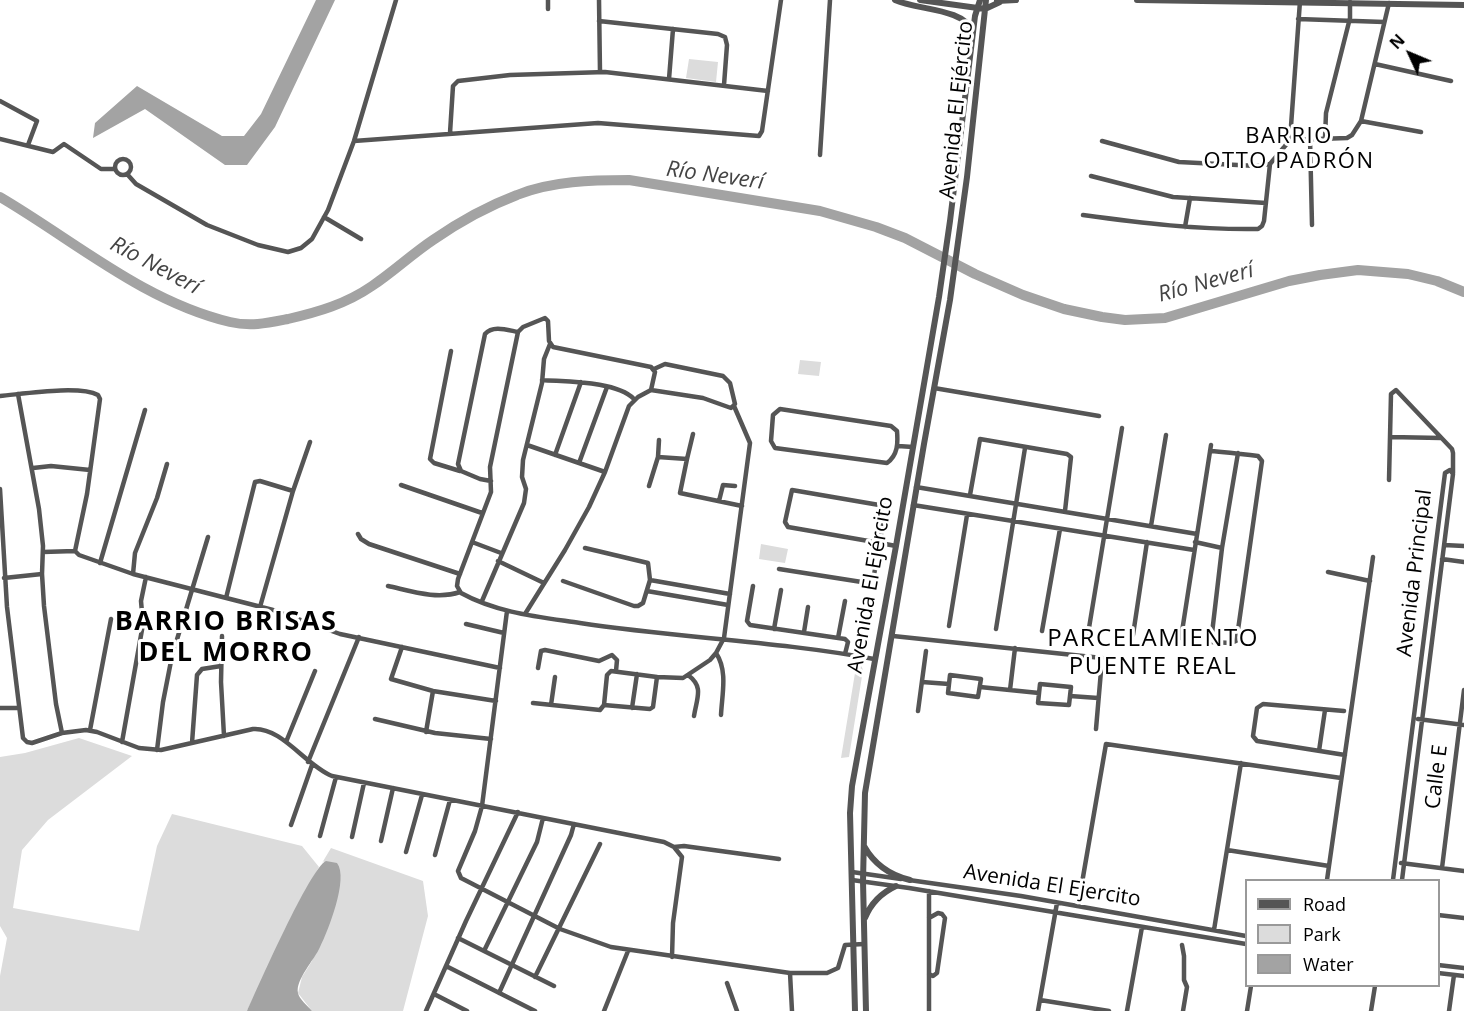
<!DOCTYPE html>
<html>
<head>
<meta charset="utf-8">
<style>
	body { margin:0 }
	#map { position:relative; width:1464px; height:1011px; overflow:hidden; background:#fff; font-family:"Open Sans",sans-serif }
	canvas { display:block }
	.legend { position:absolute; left:1245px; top:879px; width:195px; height:108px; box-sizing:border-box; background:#fff; border:2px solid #999; margin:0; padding:8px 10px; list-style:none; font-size:18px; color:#000 }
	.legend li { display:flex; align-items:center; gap:12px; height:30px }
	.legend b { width:30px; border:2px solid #999 }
	.north { position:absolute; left:1380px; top:24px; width:60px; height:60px; -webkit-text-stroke:4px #fff; paint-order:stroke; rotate:314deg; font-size:16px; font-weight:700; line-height:24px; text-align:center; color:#000 }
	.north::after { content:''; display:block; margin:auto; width:21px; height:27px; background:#000; clip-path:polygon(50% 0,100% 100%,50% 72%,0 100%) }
</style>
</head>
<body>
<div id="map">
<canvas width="1464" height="1011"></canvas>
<ul class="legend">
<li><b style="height:8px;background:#555"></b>Road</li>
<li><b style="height:16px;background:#dcdcdc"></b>Park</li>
<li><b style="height:16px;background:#a3a3a3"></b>Water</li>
</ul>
<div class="north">N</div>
</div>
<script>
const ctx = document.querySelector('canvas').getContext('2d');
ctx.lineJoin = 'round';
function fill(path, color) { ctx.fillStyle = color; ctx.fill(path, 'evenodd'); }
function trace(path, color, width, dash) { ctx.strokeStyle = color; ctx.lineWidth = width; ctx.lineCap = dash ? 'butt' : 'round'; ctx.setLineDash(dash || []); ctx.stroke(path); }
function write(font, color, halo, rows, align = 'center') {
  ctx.font = font + ' "Open Sans",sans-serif'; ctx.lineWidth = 6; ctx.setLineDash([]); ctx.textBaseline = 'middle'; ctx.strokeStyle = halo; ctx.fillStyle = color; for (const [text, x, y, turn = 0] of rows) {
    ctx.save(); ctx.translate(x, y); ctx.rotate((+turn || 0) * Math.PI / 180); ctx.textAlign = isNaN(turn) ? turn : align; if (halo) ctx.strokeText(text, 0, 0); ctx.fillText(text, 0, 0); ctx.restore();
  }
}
fill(new Path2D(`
	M689 59 718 62 716 82 686 78Z
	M800 360 821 362 819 376 798 374Z
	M761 544 788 549 785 563 759 559Z
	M851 662H860L863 670 849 757 841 758 856 667Z
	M79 738 132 756 48 820 22 850 13 908 139 931 157 846 172 814 302 846 319 867 300 900 247 1011H0V976L7 938 0 926V757L25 753Z
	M331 848 423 881 428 916 403 1011H312L298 993 302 977 312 961 324 861 322 863Z`), '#dcdcdc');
fill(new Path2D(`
	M316 0H335L275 127 247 165H225L145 109 93 138 95 123 137 86 222 136H244L261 114Z
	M326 861 337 863C349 878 328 931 320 947 315 959 295 980 298 993 299 999 308 1006 312 1011H247C258 987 310 868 326 861Z`), '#a3a3a3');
trace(new Path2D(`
	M0 197C75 241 143 301 230 322 251 327 268 323 288 319 318 312 346 304 372 286 393 272 412 254 433 240 459 222 488 206 517 195 551 181 593 180 629 180L820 211 876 227 905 238 975 274 1023 295 1064 309 1102 317 1125 320 1165 318 1289 281 1320 275 1358 270 1408 274 1437 281 1464 292`), '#a3a3a3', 10);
trace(new Path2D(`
	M548 0V9
	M599 0 600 72
	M1298 19 1384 22
	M599 21 718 34 725 37 727 45 724 85
	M1375 64 1451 81
	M669 79 673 29
	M0 101 37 121 28 145
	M1361 121 1421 132
	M450 133 453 86 458 81 510 75 605 72 768 91
	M1310 138 1312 225
	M1325 138 1326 113 1350 18V2
	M0 139 53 152 64 144 101 169H115
	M1290 140 1347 138 1352 135 1361 121 1389 3
	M354 141 598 123 759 136 762 131 781 0
	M1102 141 1179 162 1257 166 1270 164 1290 140 1300 1
	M820 155 830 0
	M115 167a8 8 0 1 1 16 0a8 8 0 1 1-16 0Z
	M127 174 136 184 207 225 258 245 288 252 301 248 312 239 328 210 354 141 396 0
	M1091 176 1173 197 1266 203
	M1083 215C1141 223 1199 230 1258 229L1262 226 1264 221 1270 164
	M324 217 361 239
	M1185 227 1190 198
	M451 351 430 459 434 463 460 471
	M542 380C567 382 616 381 634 399
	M934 388 1099 416
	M651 390 703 398 731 408 735 404 730 383 723 376 665 364 654 369
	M18 394 39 509 43 546 42 574 44 606 56 704 62 733
	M0 396C23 394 79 385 98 395L100 399 87 494 75 551 79 555 133 574 273 610 340 634 500 668
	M780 409 891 426 897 431C898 443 898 455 887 463L775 448 771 441 773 415Z
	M1390 437 1441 438
	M527 445 605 472
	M898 446 913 447
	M1210 451C1226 452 1242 454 1258 456L1262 461 1237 637 1236 641 1231 643 1211 642 1222 548 1238 453
	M555 455 581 382
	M658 457 687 459 680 493 742 506
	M687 459 693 434
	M579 463 607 387
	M33 468 51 466 90 470
	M1389 480 1391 394 1396 390 1452 449 1453 453V473
	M491 481 480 479 461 471 458 464 485 334C493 325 507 330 518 332
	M401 485 482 513
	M649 486 658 457 659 440
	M916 487 1197 534
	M0 489 7 607 23 738 27 742 32 743 62 733 86 730 97 732 139 748 161 750 253 729C282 727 305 765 332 776L664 842 674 847 682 857 673 923 672 957
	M792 490 885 506 880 543 788 527 785 522Z
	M970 495 980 439 1067 454 1071 457 1065 511
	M719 501 723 485 735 486
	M913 505 1194 550
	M1151 526 1166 435
	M358 534 361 539 369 544 460 574
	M472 542 501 553
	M1195 542 1222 548
	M1444 545 1464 546
	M43 552 75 551
	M1442 559 1464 562
	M498 561 544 583
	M100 563 145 410
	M779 569 868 583 873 580 880 543 896 546
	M1328 572 1370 581
	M133 574 135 553 157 498 167 464
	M4 578 42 574
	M650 580 730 594
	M563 581 634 606H638L643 603 650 580 648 563 585 548
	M388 586C411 591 437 600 460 592
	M753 586 747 621 750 625 845 639 848 642 845 654
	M647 591 728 605
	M226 598 255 482 260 481 293 491
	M482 601 524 503 526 489 522 477 523 460 542 383 544 359 550 344
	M260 607 293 491 310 442
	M507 611 482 806 475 831 458 871 461 878 560 929 611 947 790 973H827L838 968 845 945 864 944
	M525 614 565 550 589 507 605 472 629 406 638 397 651 390 655 372 651 367 553 347 549 341 548 321 545 318 523 327 518 332 490 467 491 492 458 579 457 586 461 593C497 613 540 617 580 623 678 638 777 641 874 659
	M466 624 504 633
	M949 626 967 515
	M774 629 781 590
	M996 629 1025 448
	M1042 631 1060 529
	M804 632 808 607
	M1088 634 1122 428
	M1133 635 1147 542
	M222 636 221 682 224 736
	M893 636 1102 658
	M838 638 845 601
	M1181 638 1211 445
	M402 647 391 679 433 691 496 701
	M716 653C728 671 722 694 721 715
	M538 668 541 651 545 650 599 661 612 655 617 660 616 671
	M688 675C704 687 697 697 694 716
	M950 675 981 679 978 697 948 693Z
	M922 682 949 684
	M1040 684 1071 687 1069 705 1038 703Z
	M980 687 1039 693
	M1010 690 1015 648
	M1070 696 1098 698
	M533 703 600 710 604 705 607 675 611 671 657 677 683 678 710 660 716 653 724 638 750 443 734 406
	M551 705 555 677
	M604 705 650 709 653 707 657 677
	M0 708H19
	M632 708 637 674
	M918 711 926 651
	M1344 711 1263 704 1257 708 1253 736 1257 741 1345 755
	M375 719 435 733 491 739
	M1418 719 1464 725
	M1096 729 1101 671
	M90 730 111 619
	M426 732 433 691
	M122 742 143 624 141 601 146 577
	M286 742 315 671
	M192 743 197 675 202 669 221 666
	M157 750 163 702 172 656 208 537
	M1319 751 1325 710
	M308 762 359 637
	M291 825 312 765
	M320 836 336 777
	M352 837 364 783
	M381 841 393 788
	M674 847 684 846 779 859
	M1227 850 1329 866
	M406 852 422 795
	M435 855 450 800
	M1401 863 1464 871
	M1442 868 1464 690
	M852 872 901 879
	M852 880 909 888 1246 944
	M909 880 1021 896 1246 936
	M1327 880 1373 557
	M1393 880 1445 473 1450 470 1453 474 1402 880
	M929 891V1011
	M1078 906 1106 744 1341 778
	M1438 915 1464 918
	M929 918 938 913 942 914 945 918 937 973 933 976 929 974
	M1214 930 1241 763
	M458 938 554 986
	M1182 945 1184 956V980L1187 987 1183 1011
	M484 951 537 842 543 818
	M1438 965 1464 968
	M446 966 535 1011
	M790 973 792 1011
	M1438 973 1464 976
	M535 977 600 844
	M727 983 737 1011
	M499 993 571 835 574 824
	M434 994 467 1011
	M1040 1000 1109 1011
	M426 1011 466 921 518 812
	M604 1011 628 951
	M1038 1011 1057 903
	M1127 1011 1142 927
	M1247 1011 1251 986
	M1371 1011 1375 986
	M1449 1011 1454 975`), '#555', 4.5);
trace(new Path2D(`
	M895 0C916 10 964 8 972 31
	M920 0 985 9 1000 2
	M1137 0 1464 5
	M997 1 1016 0
	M864 846C874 864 889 875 910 880
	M865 918C871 903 881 893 896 886
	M855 1011 850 813 852 786 896 546 939 297 950 221 975 16 980 0
	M866 1011 863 881 865 793 924 444 950 300 967 177 986 0`), '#555', 6);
write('21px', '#000', '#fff', [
	["Avenida El Ejército",957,110,-84],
	["Avenida Principal",1415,573,-83],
	["Avenida El Ejército",871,585,-80],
	["Calle E",1437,777,-83],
	["Avenida El Ejercito",1052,886,9]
]);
ctx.letterSpacing = '1.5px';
write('22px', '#000', '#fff', [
	["BARRIO",1289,137],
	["OTTO PADRÓN",1289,162]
]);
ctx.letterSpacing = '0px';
write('italic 22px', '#444', '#fff', [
	["Río Neverí",715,176,8],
	["Río Neverí",155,266,28],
	["Río Neverí",1206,283,-15]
]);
ctx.letterSpacing = '1.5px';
write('24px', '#000', '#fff', [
	["PARCELAMIENTO",1153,639],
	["PUENTE REAL",1153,667]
]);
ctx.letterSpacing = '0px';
ctx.letterSpacing = '1.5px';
write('bold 27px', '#000', '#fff', [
	["BARRIO BRISAS",226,622],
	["DEL MORRO",226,653]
]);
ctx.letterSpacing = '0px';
</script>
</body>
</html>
